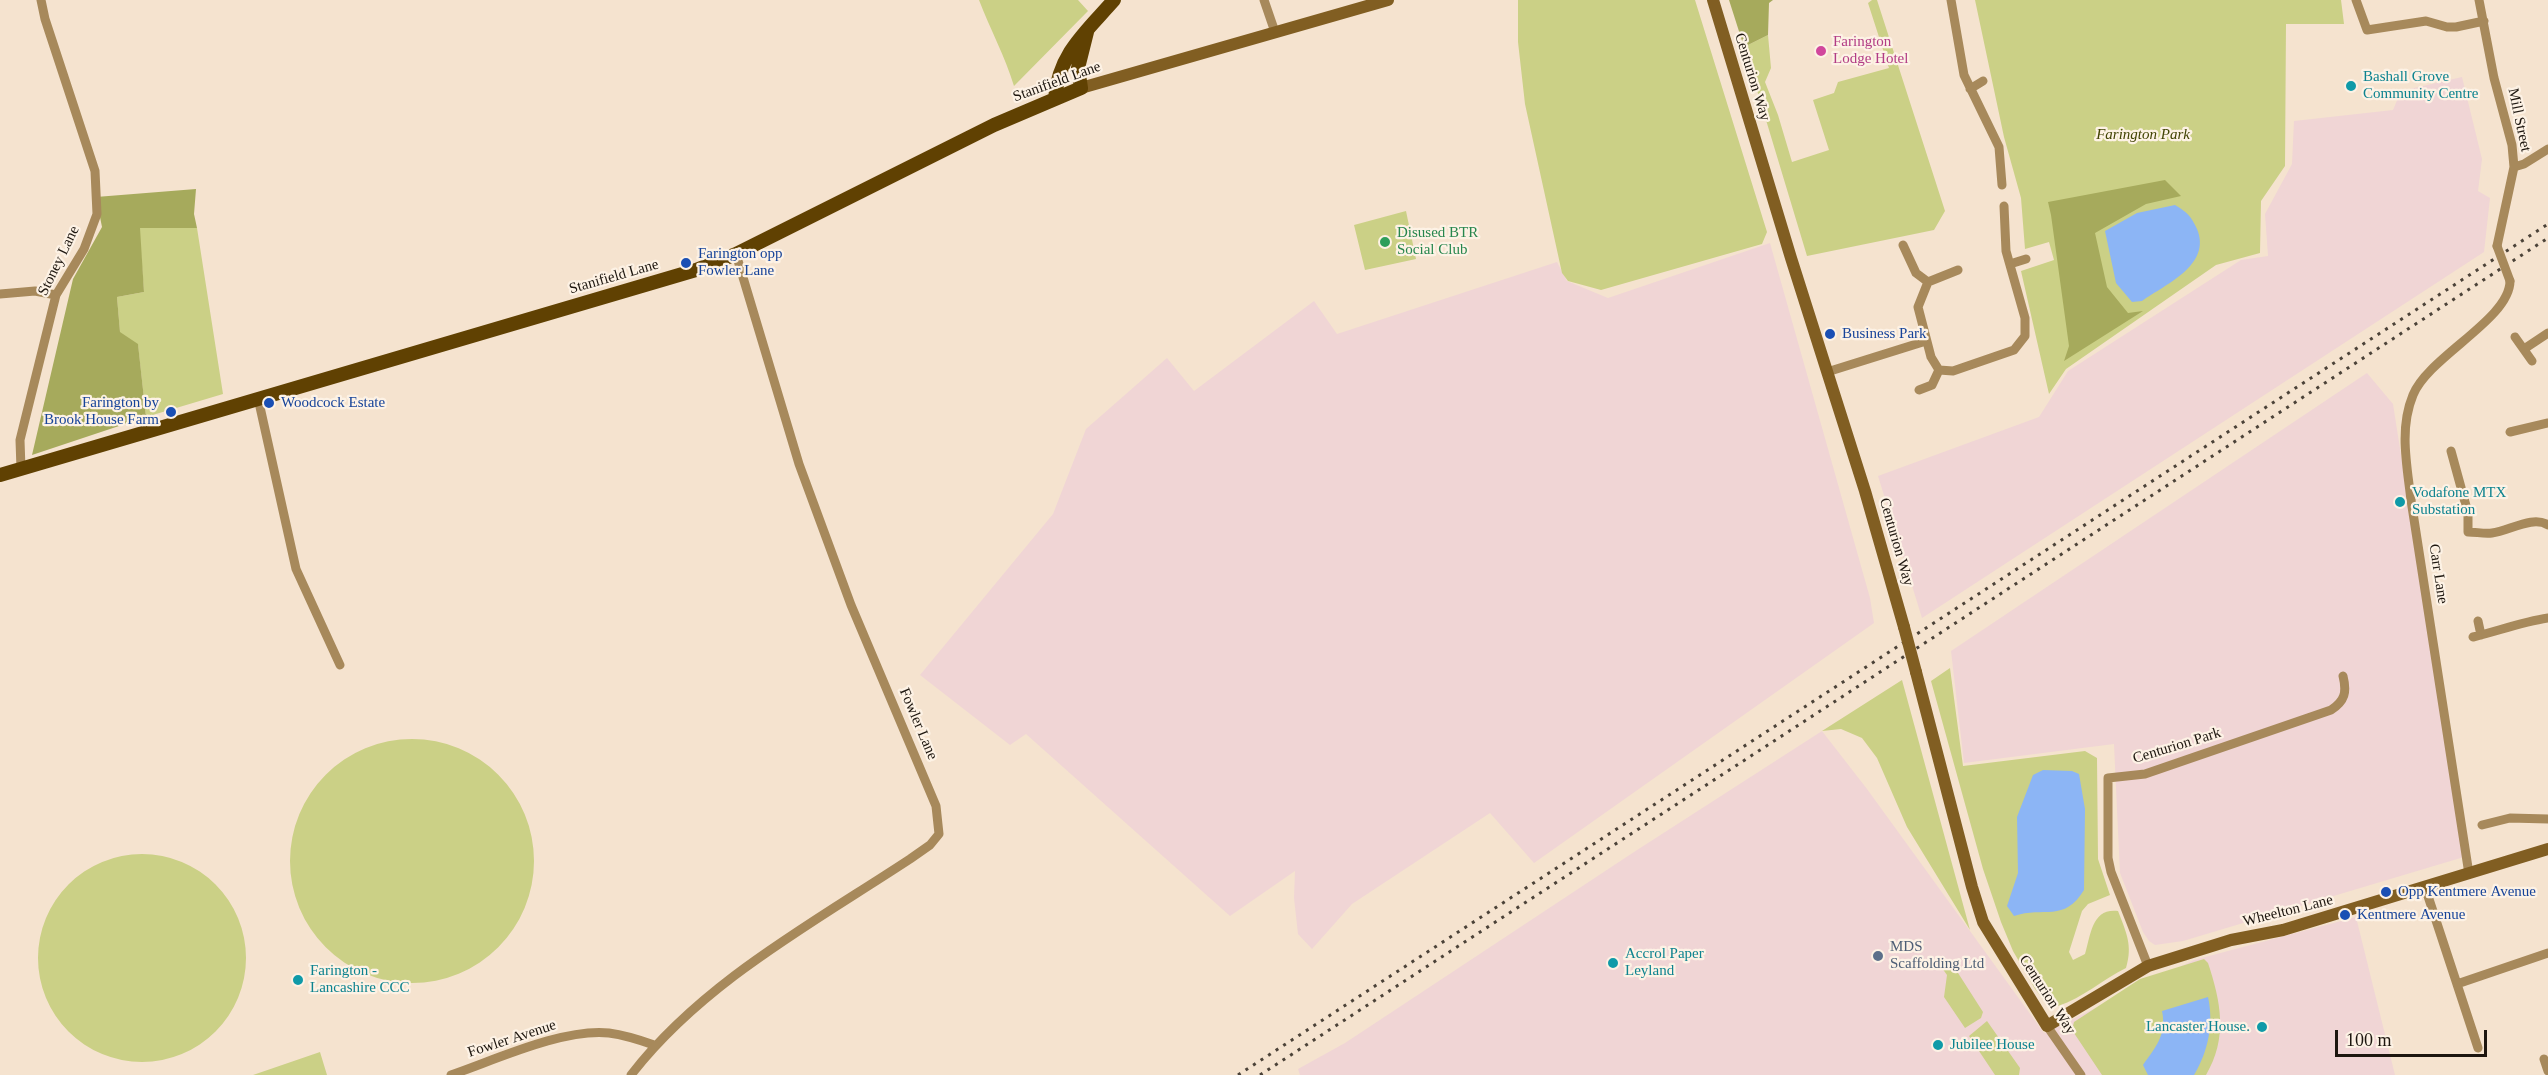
<!DOCTYPE html>
<html>
<head>
<meta charset="utf-8">
<style>
	body { margin:0 }
	#map { position:relative; width:2548px; height:1075px; overflow:hidden; background:#f5e3cf; font-family:Georgia,serif }
	canvas { display:block }
	.scale { position:absolute; left:2335px; top:1030px; width:152px; height:27px; box-sizing:border-box; border:3px solid #1d160f; border-top:0; padding-left:8px; font-size:18px; line-height:21px; white-space:nowrap; color:#1d160f; -webkit-text-stroke:4px #fdf2e5; paint-order:stroke }
</style>
</head>
<body>
<div id="map">
<canvas width="2548" height="1075"></canvas>
<div class="scale">100 m</div>
</div>
<script>
const ctx = document.querySelector('canvas').getContext('2d');
ctx.lineJoin = 'round';
function fill(path, color) { ctx.fillStyle = color; ctx.fill(path, 'evenodd'); }
function trace(path, color, width, dash) { ctx.strokeStyle = color; ctx.lineWidth = width; ctx.lineCap = dash ? 'butt' : 'round'; ctx.setLineDash(dash || []); ctx.stroke(path); }
function write(font, color, halo, rows, align = 'center') {
  ctx.font = font + ' Georgia,serif'; ctx.lineWidth = 4.5; ctx.setLineDash([]); ctx.textBaseline = 'middle'; ctx.strokeStyle = halo; ctx.fillStyle = color; for (const [text, x, y, turn = 0] of rows) {
    ctx.save(); ctx.translate(x, y); ctx.rotate((+turn || 0) * Math.PI / 180); ctx.textAlign = isNaN(turn) ? turn : align; if (halo) ctx.strokeText(text, 0, 0); ctx.fillText(text, 0, 0); ctx.restore();
  }
}
fill(new Path2D(`
	M2462 77 2482 159 2478 191 2490 198 2484 252 1922 618 1878 476 2039 417 2068 371 2241 260 2268 256 2265 214 2292 164 2294 121 2393 110 2401 91Z
	M1770 243 1870 598 1874 623 1534 863 1490 813 1352 904 1312 949 1298 934 1294 898 1295 871 1230 916 1026 734 1010 745 920 675 1053 514 1086 429 1167 358 1194 391 1314 301 1337 334 1557 262 1567 281 1608 298Z
	M2367 373 2393 404 2464 857 2183 941 2155 945 2149 941 2143 932 2120 873 2114 744 1964 763 1951 651Z
	M1822 731 1867 789 2044 1033 2194 960 2356 917 2395 1075H1300L1298 1069 1345 1043 1634 852Z`), '#f0d5d5');
fill(new Path2D(`
	M979 0H1078L1088 11 1014 86C1005 56 990 29 979 0Z
	M1518 0H1695L1767 232 1762 244 1601 290 1568 281 1562 273 1525 104 1518 42Z
	M1872 0H1877L1945 211 1934 230 1807 256 1744 47 1768 35 1771 68 1765 82 1778 115 1792 162 1829 150 1813 100 1834 93 1838 82 1889 68 1868 3Z
	M1975 0H2341L2344 24H2286L2285 166 2261 201 2260 253 2216 265 2066 369 2049 394 2021 271 2054 260 2049 242 2025 249 2021 198 2004 137Z
	M1406 211 1416 259 1365 270 1354 225Z
	M139 228H197L223 394 146 417 138 345 120 333 117 297 144 292Z
	M1950 668 1963 766 2085 751 2097 758 2098 859 2110 895 2088 904 2082 911 2069 952 2073 960 2085 954C2091 934 2092 908 2118 911 2126 932 2133 945 2126 968 2103 979 2083 998 2058 1006L2043 999 2035 989 2013 951 2001 922 1983 869 1931 681Z
	M1902 680 1970 930 1907 827 1877 758 1862 738 1841 729 1822 731Z
	M290 861a122 122 0 1 1 244 0a122 122 0 1 1-244 0Z
	M38 958a104 104 0 1 1 208 0a104 104 0 1 1-208 0Z
	M2204 959 2208 963C2221 1002 2228 1038 2206 1075H2102L2072 1030 2074 1022 2140 979Z
	M1951 962 1983 1012 1981 1018 1965 1028 1944 997 1947 975 1942 968Z
	M1987 1021 2020 1068 2019 1075H1995L1969 1036Z
	M320 1052 327 1075H253Z`), '#cbd086');
fill(new Path2D(`
	M1729 0H1773L1769 3 1768 35 1744 47Z
	M2165 180 2181 196 2146 204 2095 233 2107 287 2128 313 2143 311 2064 361 2069 346 2051 215 2048 202Z
	M196 189 194 214 197 228H140L144 292 117 297 120 332 138 344 146 417 32 455 73 279 102 227 96 197Z`), '#a6aa5c');
fill(new Path2D(`
	M2175 205C2187 212 2191 216 2197 229 2212 265 2166 284 2142 301L2132 302 2116 283 2105 231 2137 213Z
	M2043 770 2072 771 2079 774 2085 809 2084 890C2064 923 2044 906 2014 916L2007 906 2018 873 2017 817 2033 775Z
	M2208 997C2214 1024 2208 1052 2194 1075H2148L2143 1065C2155 1048 2167 1035 2162 1011Z`), '#8cb5f5');
trace(new Path2D(`
	M1264 0 1275 32
	M1951 0 1964 75 1999 147 2002 185
	M2356 0 2367 30 2426 21 2447 27H2456L2484 21
	M2479 0 2494 78 2512 145 2514 167 2497 246
	M1970 89 1983 81
	M2514 167 2524 164 2548 149
	M1903 245 1916 273 1928 282
	M2010 264 2026 259
	M1958 270 1928 282 1918 307 1931 357 1939 370 1953 371 2014 350 2025 336V318L2006 251 2004 206
	M0 294 35 291 56 295
	M2515 337 2532 361
	M2524 349 2548 333
	M1827 372 1926 341
	M1919 390 1932 385 1939 370
	M258 398 296 569 340 665
	M2510 432 2548 423
	M2451 451 2468 513V532C2476 532 2484 534 2492 533 2509 531 2533 515 2548 525
	M21 469 20 440 56 295 84 249 97 214 95 171 45 19 41 0
	M2478 621 2481 635
	M2473 637C2498 631 2522 622 2548 618
	M2482 825 2510 818 2548 819
	M2469 874 2411 500C2407 465 2399 429 2413 395 2428 357 2510 319 2510 281
	M2425 887 2478 1048
	M2148 966 2111 872 2108 858V778L2145 774 2331 710C2345 701 2347 692 2343 676
	M2457 984 2548 953
	M2047 1026 2081 1075
	M2544 1059 2548 1071
	M451 1075C495 1060 563 1028 609 1033 624 1035 640 1040 654 1045
	M631 1075C703 982 813 923 910 859L930 845 939 834 936 806 851 605 799 464 736 254`), '#a7895b', 9);
trace(new Path2D(`
	M1713 0 1791 258 1865 491 1904 627
	M1081 88 1388 0
	M1916 672 1972 887 1983 922 2047 1026 2148 966 2231 940 2283 930 2548 849`), '#815e22', 12);
trace(new Path2D(`
	M1055 98C1059 53 1086 32 1114 0
	M0 475 696 270 736 254 994 125 1081 88 1078 68 1087 32`), '#604102', 14);
trace(new Path2D(`
	M1238 1075 2548 224
	M1260 1075 2548 238`), '#4b4238', 3, [3, 6]);
trace(new Path2D(`
	M2497 246 2510 281`), '#a7895b', 9);
trace(new Path2D(`
	M1904 627 1916 672`), '#815e22', 12);
for (const [x, y, r, color] of [
	[1821,51,6,"#d1479c"],
	[2351,86,6,"#0f9aa8"],
	[1385,242,6,"#2e9e5b"],
	[686,263,6,"#1a4fb4"],
	[1830,334,6,"#1a4fb4"],
	[269,403,6,"#1a4fb4"],
	[171,412,6,"#1a4fb4"],
	[2400,502,6,"#0f9aa8"],
	[2386,892,6,"#1a4fb4"],
	[2345,915,6,"#1a4fb4"],
	[1878,956,6,"#5c6f8a"],
	[1613,963,6,"#0f9aa8"],
	[298,980,6,"#0f9aa8"],
	[2262,1027,6,"#0f9aa8"],
	[1938,1045,6,"#0f9aa8"]
]) { const dot = new Path2D(); dot.arc(x, y, r, 0, 2 * Math.PI); ctx.fillStyle = color; ctx.fill(dot); trace(dot, '#fdf2e5', 2); }
write('15px', '#b23c85', '#fdf2e5', [
	["Farington",1833,42],
	["Lodge Hotel",1833,59]
], 'left');
write('15px', '#1d160f', '#fdf2e5', [
	["Centurion Way",1752,77,73],
	["Stanifield Lane",1057,82,-20],
	["Mill Street",2519,120,78],
	["Stoney Lane",59,261,-64],
	["Stanifield Lane",614,277,-16],
	["Centurion Way",1896,542,74],
	["Carr Lane",2438,574,81],
	["Fowler Lane",918,724,67],
	["Centurion Park",2177,746,-17],
	["Wheelton Lane",2288,911,-14],
	["Centurion Way",2047,995,57],
	["Fowler Avenue",512,1039,-18]
]);
write('15px', '#0d838f', '#fdf2e5', [
	["Bashall Grove",2363,77],
	["Community Centre",2363,94],
	["Vodafone MTX",2412,493],
	["Substation",2412,510],
	["Accrol Paper",1625,954],
	["Leyland",1625,971],
	["Farington -",310,971],
	["Lancashire CCC",310,988],
	["Lancaster House.",2250,1027,"right"],
	["Jubilee House",1950,1045]
], 'left');
write('italic 15px', '#414303', '#fdf2e5', [
	["Farington Park",2143,135]
]);
write('15px', '#27864d', '#fdf2e5', [
	["Disused BTR",1397,233],
	["Social Club",1397,250]
], 'left');
write('15px', '#164399', '#fdf2e5', [
	["Farington opp",698,254],
	["Fowler Lane",698,271],
	["Business Park",1842,334],
	["Farington by",159,403,"right"],
	["Brook House Farm",159,420,"right"],
	["Woodcock Estate",281,403],
	["Opp Kentmere Avenue",2398,892],
	["Kentmere Avenue",2357,915]
], 'left');
write('15px', '#4e5e75', '#fdf2e5', [
	["MDS",1890,947],
	["Scaffolding Ltd",1890,964]
], 'left');
</script>
</body>
</html>
